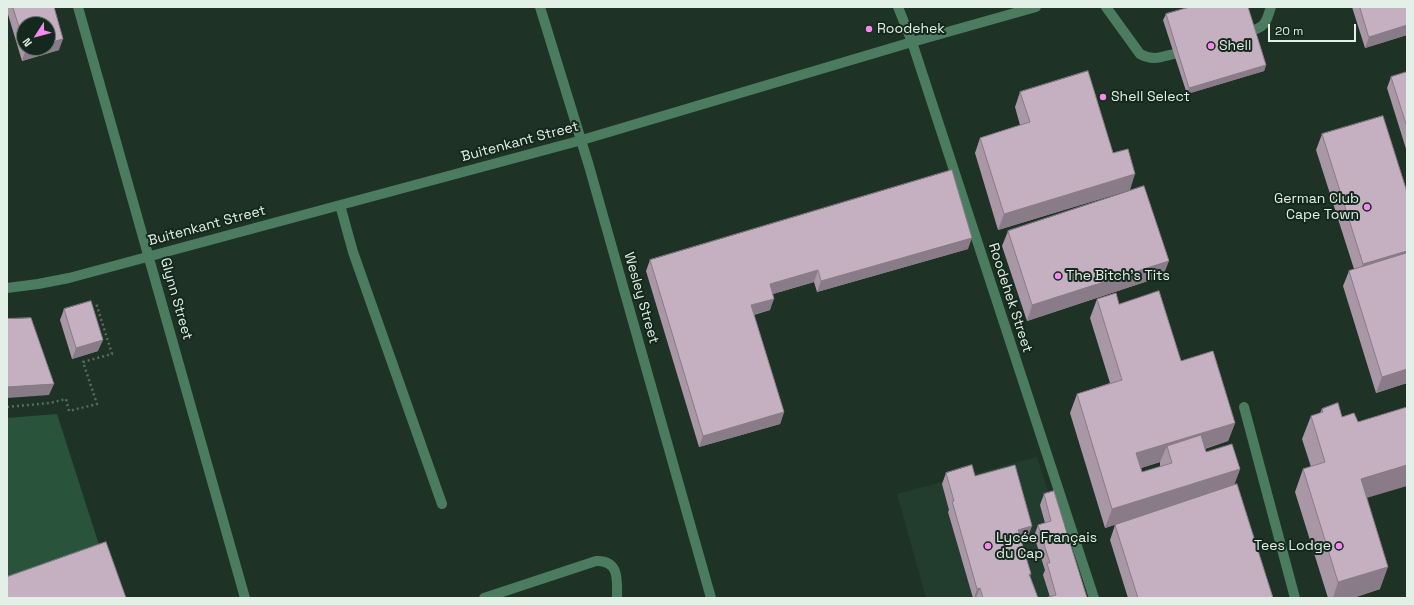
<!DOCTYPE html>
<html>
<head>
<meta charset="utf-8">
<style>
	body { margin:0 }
	#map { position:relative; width:1414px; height:605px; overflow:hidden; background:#1e3226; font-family:"Space Grotesk",sans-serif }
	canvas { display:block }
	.frame { position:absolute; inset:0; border:8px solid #e3f0e7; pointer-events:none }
	.north { position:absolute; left:16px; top:16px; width:40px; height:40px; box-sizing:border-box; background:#15281d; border:1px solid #67786e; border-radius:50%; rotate:234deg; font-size:11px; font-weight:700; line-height:16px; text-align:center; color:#e3f0e7 }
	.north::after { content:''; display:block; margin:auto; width:14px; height:18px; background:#f689ee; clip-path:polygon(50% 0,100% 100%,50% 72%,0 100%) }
	.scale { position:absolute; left:1268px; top:24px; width:88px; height:18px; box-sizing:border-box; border:2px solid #e3f0e7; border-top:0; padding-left:5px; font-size:12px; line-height:14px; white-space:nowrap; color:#e3f0e7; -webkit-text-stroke:3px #15281d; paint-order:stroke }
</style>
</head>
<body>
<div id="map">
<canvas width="1414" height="605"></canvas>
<div class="frame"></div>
<div class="north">N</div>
<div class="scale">20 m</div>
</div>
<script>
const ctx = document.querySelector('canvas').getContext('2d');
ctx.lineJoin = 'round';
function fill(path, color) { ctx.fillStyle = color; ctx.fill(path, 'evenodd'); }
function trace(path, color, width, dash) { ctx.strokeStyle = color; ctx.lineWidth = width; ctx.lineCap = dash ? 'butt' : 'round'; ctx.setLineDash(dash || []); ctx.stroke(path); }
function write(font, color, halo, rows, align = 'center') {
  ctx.font = font + ' "Space Grotesk",sans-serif'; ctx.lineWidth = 4; ctx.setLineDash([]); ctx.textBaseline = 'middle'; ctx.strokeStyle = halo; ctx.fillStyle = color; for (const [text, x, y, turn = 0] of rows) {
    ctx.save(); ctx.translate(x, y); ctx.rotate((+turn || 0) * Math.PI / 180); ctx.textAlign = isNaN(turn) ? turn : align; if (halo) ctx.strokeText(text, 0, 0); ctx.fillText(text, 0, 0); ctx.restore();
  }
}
fill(new Path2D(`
	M1037 457 1082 598H926L897 494Z`), '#223d2d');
fill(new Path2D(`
	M57 414 101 551 7 584V418Z`), '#2a533c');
trace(new Path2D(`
	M7 407 50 403 66 399 69 411 97 404 83 362 112 354 96 303`), '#596b60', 2.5, [2, 3]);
trace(new Path2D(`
	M78 7 245 598
	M540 7 589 166 711 598
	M898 7 912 42 1094 598
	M1106 7 1140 54C1153 61 1161 57 1174 54
	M1251 31C1267 26 1266 21 1271 7
	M340 205 353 252 442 504
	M7 288 38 284 69 278 582 140 912 42 1036 7
	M1244 407 1295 598
	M484 598 596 561C620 560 617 581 617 598`), '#4c7c5f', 10);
fill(new Path2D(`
	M7 7H54L59 50 22 61 7 11ZM24 24 48 48H24Z
	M1352 7H1407V35L1365 48Z
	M1166 14 1266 65 1264 71 1187 94 1163 20Z
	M1407 72V152L1387 88 1391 77Z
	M1020 92 1113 153 1130 190 998 230 975 153 980 138 1020 125 1015 107Z
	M1322 134 1407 383 1376 393 1343 286 1349 271 1354 269 1316 150Z
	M1008 231 1163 276 1027 321 1002 246Z
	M968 249 817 292 814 282 773 294 770 310 754 315 784 412 780 424 699 447 646 271 650 260Z
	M1097 299 1119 304 1181 361 1235 423 1228 441 1205 449 1206 452 1240 469 1234 485 1273 598H1128L1110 540 1115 525 1134 518 1105 528 1070 413 1077 394 1110 383 1090 318ZM1160 462V467L1142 472 1141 468Z
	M64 309 98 351 72 359 60 320Z
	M1322 409 1367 498 1380 589 1353 598H1328L1295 492 1303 469 1311 467 1302 439 1311 416 1320 413Z
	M946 473 975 476 1028 537 1021 539 1031 574 1030 576 1038 598H973L948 512 949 510 942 484Z
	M1044 494 1087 598 1050 597 1043 575 1045 570 1034 536 1038 525 1045 523 1040 505Z`), '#a997a6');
fill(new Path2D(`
	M1407 25V35L1365 48 1369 37Z
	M63 39 59 50 22 61 26 49 31 48H48V43Z
	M1266 65 1264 71 1187 94 1189 88Z
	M1135 174 1130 190 998 230 1004 214Z
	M972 238 968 249 817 292 821 281Z
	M1407 251V264L1357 279 1363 264Z
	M1169 261 1163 276 1027 321 1032 305Z
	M818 270 814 282 766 296 770 284Z
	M774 299 770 310 747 316 751 305Z
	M103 340 98 351 72 359 76 348Z
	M1407 369V383L1376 393 1382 377Z
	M54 384 49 395 7 398V387Z
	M784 412 780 424 699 447 703 436Z
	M1235 423 1228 441 1171 459 1167 446 1160 462 1129 472 1136 453Z
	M1407 465V486L1353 502 1361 479Z
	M1240 469 1233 488 1105 528 1112 509Z
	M1032 526 1028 537 1014 541 1018 530Z
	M1388 567 1380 589 1353 598H1333L1338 582Z
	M980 588 976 598H974L977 589Z`), '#897b87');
const building = new Path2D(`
	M13 7H54L63 39 48 43V24H24V42Z
	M1190 7H1248L1266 65 1189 88 1166 14Z
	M1360 7H1407V25L1369 37Z
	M1088 71 1113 153 1128 149 1135 174 1004 214 980 138 1030 122 1020 92Z
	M1407 72V127L1391 77Z
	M1383 116 1407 192V251L1363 264 1322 134Z
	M952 170 972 238 821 281 818 270 770 284 774 299 751 305 784 412 703 436 650 260Z
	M1144 186 1169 261 1032 305 1008 231Z
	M1407 253V369L1382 377 1349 271Z
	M1159 291 1181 361 1213 351 1235 423 1136 453 1142 472 1172 463 1167 446 1201 435 1206 452 1232 444 1240 469 1112 509 1077 394 1122 380 1097 299 1116 293 1119 304Z
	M91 301 103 340 76 348 64 309Z
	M31 318 54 384 7 387V319Z
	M1338 403 1342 417 1354 413 1358 422 1407 407V465L1361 479 1388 567 1338 582 1303 469 1325 462 1311 416 1323 412 1322 409Z
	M972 465 975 476 1015 465 1032 526 1018 530 1031 574H1029L1038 598H983L980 588 977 589 952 501H954L946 473Z
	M1237 484 1273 598H1138L1115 525Z
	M1054 491 1087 598H1045L1056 595 1047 563H1050L1038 525 1051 521 1044 494Z
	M106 542 126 598H7V577Z`);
fill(building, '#c4b0c1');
trace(building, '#897b87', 1);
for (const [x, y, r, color] of [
	[869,29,4,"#f689ee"],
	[1211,46,4,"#f689ee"],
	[1103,97,4,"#f689ee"],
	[1367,207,4,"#f689ee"],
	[1058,276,4,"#f689ee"],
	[988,546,4,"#f689ee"],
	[1339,546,4,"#f689ee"]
]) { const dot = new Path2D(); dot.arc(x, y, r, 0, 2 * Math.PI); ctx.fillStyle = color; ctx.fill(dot); trace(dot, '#15281d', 1.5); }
write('14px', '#e3f0e7', '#15281d', [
	["Roodehek",877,29],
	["Shell",1219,46],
	["Shell Select",1111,97],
	["German Club",1359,199,"right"],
	["Cape Town",1359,215,"right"],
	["The Bitch's Tits",1066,276],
	["Lycée Français",996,538],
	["du Cap",996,554],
	["Tees Lodge",1331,546,"right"]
], 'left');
write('14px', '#e3f0e7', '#15281d', [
	["Buitenkant Street",520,142,-15],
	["Buitenkant Street",207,226,-15],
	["Wesley Street",641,298,74],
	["Roodehek Street",1010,298,72],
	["Glynn Street",176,299,74]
]);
</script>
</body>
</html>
